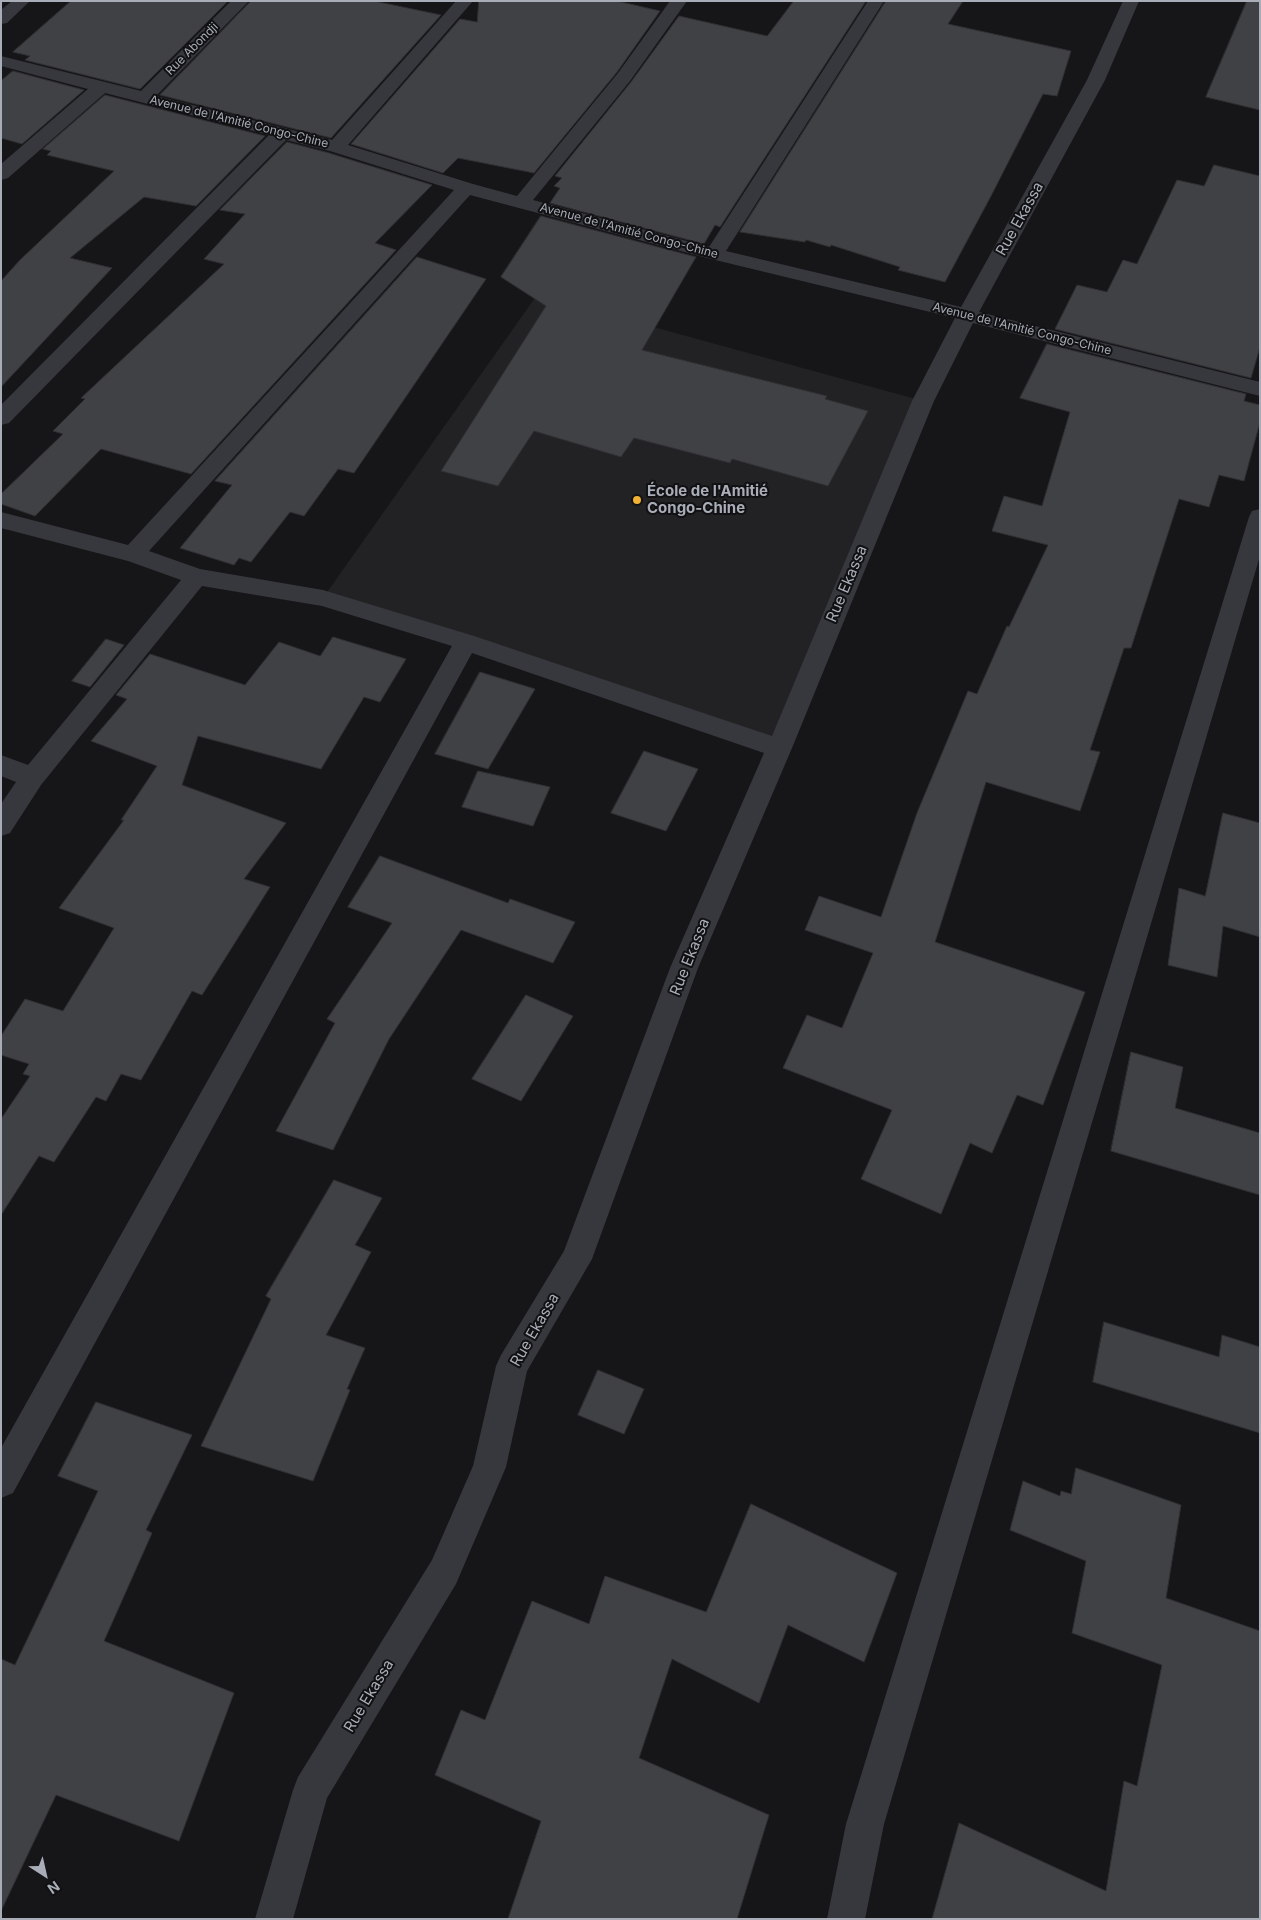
<!DOCTYPE html>
<html>
<head>
<meta charset="utf-8">
<style>
	body { margin:0 }
	#map { position:relative; width:1261px; height:1920px; overflow:hidden; background:#161618; font-family:Inter,sans-serif }
	canvas { display:block }
	.frame { position:absolute; inset:0; border:2px solid #a8adb8; pointer-events:none }
	.north { position:absolute; left:20px; top:1850px; width:50px; height:50px; -webkit-text-stroke:4px #111113; paint-order:stroke; rotate:145deg; font-size:14px; font-weight:700; line-height:20px; text-align:center; color:#a8adb8 }
	.north::after { content:''; display:block; margin:auto; width:18px; height:22px; background:#a8adb8; clip-path:polygon(50% 0,100% 100%,50% 72%,0 100%) }
</style>
</head>
<body>
<div id="map">
<canvas width="1261" height="1920"></canvas>
<div class="frame"></div>
<div class="north">N</div>
</div>
<script>
const ctx = document.querySelector('canvas').getContext('2d');
ctx.lineJoin = 'round';
function fill(path, color) { ctx.fillStyle = color; ctx.fill(path, 'evenodd'); }
function trace(path, color, width, dash) { ctx.strokeStyle = color; ctx.lineWidth = width; ctx.lineCap = dash ? 'butt' : 'round'; ctx.setLineDash(dash || []); ctx.stroke(path); }
function write(font, color, halo, rows, align = 'center') {
  ctx.font = font + ' Inter,sans-serif'; ctx.lineWidth = 4; ctx.setLineDash([]); ctx.textBaseline = 'middle'; ctx.strokeStyle = halo; ctx.fillStyle = color; for (const [text, x, y, turn = 0] of rows) {
    ctx.save(); ctx.translate(x, y); ctx.rotate((+turn || 0) * Math.PI / 180); ctx.textAlign = isNaN(turn) ? turn : align; if (halo) ctx.strokeText(text, 0, 0); ctx.fillText(text, 0, 0); ctx.restore();
  }
}
fill(new Path2D(`
	M537 295 923 401 779 748 323 598Z`), '#222225');
const building = new Path2D(`
	M71 1H228L140 89 25 60 30 56 13 52Z
	M251 1H374L441 15 331 138 160 95Z
	M479 1H617L660 11 617 72 534 173 458 158 443 173 351 144 460 19 477 22Z
	M794 1H866L720 227 715 225 704 244 550 203 560 188 554 186 562 178 555 176 631 82 679 16 767 36Z
	M886 1H963L948 24 1071 51 1057 96 1043 94 991 196 945 282 898 270 900 267 831 245 830 247 806 240 805 242 740 232Z
	M1247 1H1260V110L1206 97Z
	M13 71 84 90 22 144 1 138V81Z
	M105 95 265 136 196 206 144 197 70 258 112 268 1 387V281L20 260 114 171 47 155 51 151 43 149Z
	M287 142 329 153 432 185 375 243 396 250 191 474 101 449 35 516 1 504V494L63 434 53 431 85 399 81 398 224 264 204 259 245 214 220 210Z
	M1214 165 1260 176V347L1251 378 1055 329 1077 285 1107 292 1123 260 1137 264 1177 180 1204 186Z
	M541 216 696 257 642 350 827 396 825 399 868 411 828 486 732 459 730 463 634 438 621 457 534 431 498 486 441 471 546 306 501 277Z
	M417 257 486 279 354 473 338 469 304 516 290 512 251 562 239 558 234 565 180 548 232 485 215 481Z
	M1047 344 1246 394 1244 401 1260 405V422L1244 481 1219 475 1209 507 1179 499 1131 648H1124L1090 750 1100 752 1080 811 986 782 935 942 1085 992 1043 1105 1017 1095 992 1153 970 1143 941 1214 861 1179 892 1110 783 1068 807 1015 842 1028 873 953 805 930 819 896 881 917 917 813 968 691 977 694 1007 626 1009 627 1048 545 992 531 1004 496 1042 506 1070 412 1020 398Z
	M333 637 406 659 380 702 364 697 321 769 198 736 182 785 286 823 244 879 270 887 202 995 192 991 141 1080 121 1074 106 1101 96 1097 54 1162 39 1156 1 1215V1119L30 1076 23 1074 29 1064 1 1055V1036L25 999 63 1011 114 928 59 908 124 820H121L157 766 91 741 127 699 116 695 150 654 245 685 279 642 320 656Z
	M106 639 124 645 90 687 72 681Z
	M480 672 535 689 488 769 435 754Z
	M644 751 698 769 666 831 611 813Z
	M478 771 550 787 533 826 462 807Z
	M1223 813 1260 823V937L1223 926 1217 977 1168 965 1179 888 1205 896Z
	M380 856 508 903 510 899 575 922 553 963 461 930 389 1039 333 1150 276 1131 335 1023 327 1019 392 923 348 907Z
	M526 995 573 1016 521 1101 472 1079Z
	M1131 1052 1183 1067 1175 1108 1260 1133V1195L1111 1151Z
	M334 1180 382 1198 355 1245 371 1252 326 1335 365 1348 347 1389 350 1390 313 1481 201 1446 271 1299 266 1296Z
	M1104 1322 1219 1357 1222 1335 1260 1347V1433L1093 1382Z
	M598 1370 644 1389 624 1434 578 1415Z
	M96 1402 192 1435 146 1530 152 1533 104 1641 234 1693 179 1841 56 1795 1 1911V1659L15 1665 98 1491 58 1476Z
	M1076 1468 1181 1505 1166 1598 1260 1631V1919H932L959 1823 1106 1891 1124 1781 1137 1786 1162 1665 1072 1633 1086 1561 1010 1530 1023 1481 1060 1496 1061 1491 1071 1494Z
	M751 1504 897 1573 864 1662 788 1625 759 1703 672 1659 639 1758 769 1815 737 1919H508L541 1821 435 1775 461 1710 485 1720 532 1601 589 1624 605 1576 706 1612Z`);
fill(building, '#404145');
trace(building, '#303034', 1);
fill(new Path2D(`
	M12 1H30L7 23 1 24V10Z
	M231 1H249L156 96 332 140 456 1H473L348 145 473 184 517 196 618 73 670 1H687L630 81 533 200 709 247 868 1H884L726 251 961 307 1087 80 1123 1H1139L1105 80 979 312 1260 382V396L973 323 934 401 792 748 698 968 592 1259 527 1371 506 1467 456 1584 327 1798 293 1919H255L293 1790 298 1777 432 1560 473 1466 496 1366 501 1355 564 1251 670 968 764 753 472 653 13 1493 1 1498V1448L452 646 322 606 202 586 41 785 10 833 1 836V804L16 782 1 776V755L28 765 181 580 128 561 1 528V512L128 545 454 190 330 151 286 140 9 423 1 425V405L269 135 105 93 8 178 1 180V164L88 89 1 66V56L141 91ZM470 195 707 258 955 318 912 401 772 736 474 636 323 590 200 569 149 551Z
	M1260 509V556L884 1824 865 1919H827L846 1824 1249 517 1252 511Z`), '#37383d');
for (const [x, y, r, color] of [
	[637,500,5,"#f2b134"]
]) { const dot = new Path2D(); dot.arc(x, y, r, 0, 2 * Math.PI); ctx.fillStyle = color; ctx.fill(dot); trace(dot, '#111113', 2); }
write('12px', '#a8adb8', '#111113', [
	["Rue Abondji",192,49,-45],
	["Avenue de l'Amitié Congo-Chine",239,122,14],
	["Avenue de l'Amitié Congo-Chine",629,231,15],
	["Avenue de l'Amitié Congo-Chine",1022,329,14]
]);
write('15px', '#a8adb8', '#111113', [
	["Rue Ekassa",1020,219,-61],
	["Rue Ekassa",847,584,-67],
	["Rue Ekassa",690,957,-68],
	["Rue Ekassa",535,1330,-60],
	["Rue Ekassa",369,1696,-59]
]);
write('bold 15px', '#a8adb8', '#111113', [
	["École de l'Amitié",647,491],
	["Congo-Chine",647,508]
], 'left');
</script>
</body>
</html>
